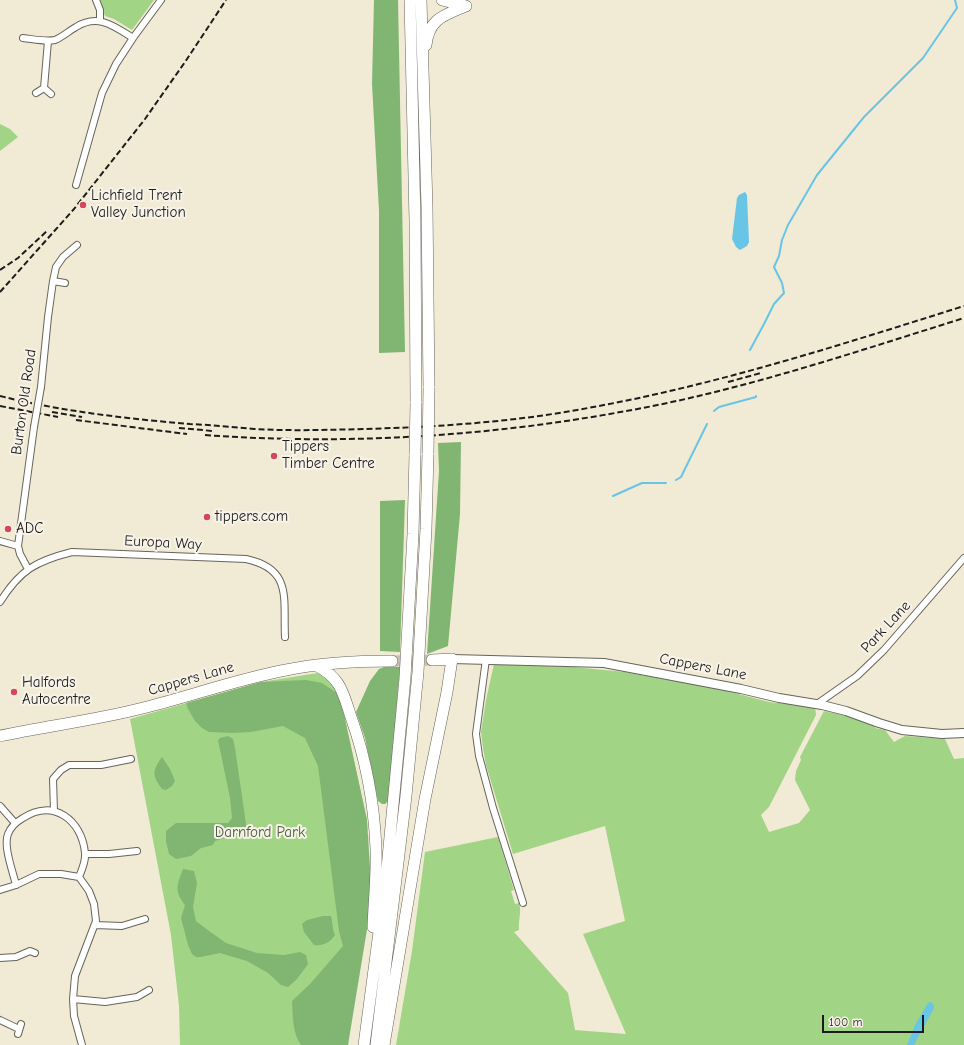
<!DOCTYPE html>
<html>
<head>
<meta charset="utf-8">
<style>
	body { margin:0 }
	#map { position:relative; width:964px; height:1045px; overflow:hidden; background:#f1ead4; font-family:"Comic Neue",sans-serif }
	canvas { display:block }
	.scale { position:absolute; left:822px; top:1015px; width:102px; height:18px; box-sizing:border-box; border:2px solid #1c1c1c; border-top:0; padding-left:5px; font-size:12px; line-height:14px; white-space:nowrap; color:#1c1c1c; -webkit-text-stroke:3px #f7f3e8; paint-order:stroke }
</style>
</head>
<body>
<div id="map">
<canvas width="964" height="1045"></canvas>
<div class="scale">100 m</div>
</div>
<script>
const ctx = document.querySelector('canvas').getContext('2d');
ctx.lineJoin = 'round';
function fill(path, color) { ctx.fillStyle = color; ctx.fill(path, 'evenodd'); }
function trace(path, color, width, dash) { ctx.strokeStyle = color; ctx.lineWidth = width; ctx.lineCap = dash ? 'butt' : 'round'; ctx.setLineDash(dash || []); ctx.stroke(path); }
function write(font, color, halo, rows, align = 'center') {
  ctx.font = font + ' "Comic Neue",sans-serif'; ctx.lineWidth = 4; ctx.setLineDash([]); ctx.textBaseline = 'middle'; ctx.strokeStyle = halo; ctx.fillStyle = color; for (const [text, x, y, turn = 0] of rows) {
    ctx.save(); ctx.translate(x, y); ctx.rotate((+turn || 0) * Math.PI / 180); ctx.textAlign = isNaN(turn) ? turn : align; if (halo) ctx.strokeText(text, 0, 0); ctx.fillText(text, 0, 0); ctx.restore();
  }
}
fill(new Path2D(`
	M99 0H154L132 30 114 19 105 16Z
	M0 124 10 129 18 137 0 151Z
	M494 664 574 667 625 672 719 689 769 702 815 707 816 715 769 807 761 815 769 832 799 823 810 810 795 780 796 771 801 760 800 757 824 711 851 717 874 725 875 728 885 730 894 742 905 736 945 739 954 759 964 758V1045H396L412 951 425 852 498 837 514 890 511 891 515 904 519 903C522 911 518 921 519 930L514 932 568 993 575 1030 626 1034 583 934 625 921 605 826 513 854 486 765 483 748 481 732 486 700Z
	M318 673 326 676 335 686 343 710 367 820 348 1045H180L179 1006 171 935 130 719 261 682Z`), '#a1d484');
fill(new Path2D(`
	M374 0H398L405 352 379 353V211L372 84Z
	M461 442 460 514 448 646 427 654 439 471 438 443Z
	M405 500 400 652 380 651V501Z
	M387 666 400 667 389 794 388 801 385 804H382L378 801 365 738 356 712 370 681 379 669Z
	M306 680 322 683 334 691 338 694 343 710 367 820 372 899 348 1045H301C292 1032 293 1016 292 1001L310 984 343 946 339 931 318 766 305 738 283 726 251 732 233 733 209 732 202 728 195 721 188 709 186 703 261 682Z
	M228 736 233 739 235 748 247 831 215 841 213 845 201 848 191 856 176 859 169 854 166 841V831L176 823H228L232 818 230 798 218 740 220 738Z
	M162 757 170 769 175 781 172 786 166 790 162 789C152 775 152 771 162 757Z
	M183 869 194 871 197 883 193 907 196 921 209 931 226 943 257 953 284 955 300 952 306 955 308 964 297 979 288 987 281 985 268 973 247 961 220 953 201 957H196L192 954 188 945 181 918 185 905C174 891 177 885 183 869Z
	M323 916H331C333 923 332 929 335 935 330 943 323 946 314 945L304 932 302 924 307 920Z`), '#80b672');
fill(new Path2D(`
	M745 192 747 195 749 242 747 246 740 250 736 247 732 239 737 198 739 195Z
	M931 1002 934 1005V1008L914 1045H907L915 1025 928 1003Z`), '#68c5e6');
trace(new Path2D(`
	M750 350 764 324 774 304 784 293 782 283 774 267 779 256 782 240 788 225 817 175 864 117 923 58 957 8 955 0
	M714 411 719 407 756 397V396
	M676 480 681 477 707 424
	M613 496 642 483H666`), '#68c5e6', 2);
trace(new Path2D(`
	M392 661 432 660`), '#c6c1af', 11, [11, 5.5]);
const minor = new Path2D(`
	M96 0 100 10V20
	M23 38C33 39 45 42 55 40 62 37 69 31 76 27 98 13 114 26 133 38
	M44 88 48 41
	M36 93 44 88 51 94
	M76 185 102 93 116 64 133 38 161 0
	M53 281 65 283
	M41 387 48 317 53 281 56 267 63 257 77 245
	M0 541 18 546
	M28 569 20 554 18 546 34 427
	M0 602C20 570 36 561 72 552L246 559C293 569 283 599 285 637
	M486 659 476 734 479 756 493 808 523 903
	M817 704 857 676 884 650 964 558
	M0 806 15 823
	M54 811 53 779 61 770 69 765H101L131 759
	M86 854H109L137 851
	M16 885C13 872 3 846 8 834 11 826 16 822 23 818 53 798 82 820 85 853 86 862 82 869 79 877
	M0 890 16 885 39 874H61L79 877 89 891 94 904 96 921 75 976 73 999 74 1016 82 1045
	M95 925 122 926 145 919
	M0 958 16 957 30 951 35 953
	M73 999 105 1002 137 997 149 990
	M0 1020 19 1029
	M18 1034 21 1024`);
const tertiary = new Path2D(`
	M452 659 604 663 741 689 779 698 822 705 846 711 879 723 902 730 942 734 964 733`);
const trunk = new Path2D(`
	M410 0 415 221 416 403
	M421 0 427 207 429 388
	M442 0 466 6
	M426 45C429 18 445 15 466 6
	M317 666C341 678 343 693 351 717 366 759 374 803 376 848 377 874 374 901 373 927
	M0 736C47 726 96 720 143 708 191 696 238 679 286 670 320 663 357 661 392 661
	M364 1045 386 879 405 678 413 534 415 454
	M376 1045 406 796 418 672 426 529 428 453
	M384 1045 425 799 447 692 452 659 432 660`);
trace(minor, '#67645c', 8);
trace(tertiary, '#67645c', 10);
trace(trunk, '#67645c', 12);
trace(minor, '#fff', 6);
trace(tertiary, '#fff', 8);
trace(trunk, '#fff', 11);
trace(new Path2D(`
	M0 270 18 258 47 231
	M0 292 74 209 145 119 185 62 226 0
	M728 382 761 373
	M0 396C60 411 129 419 190 424 212 425 233 427 254 429 290 431 326 430 363 429 438 427 514 422 588 408 716 385 840 345 964 306
	M0 406 58 417
	M52 412 82 417
	M76 420 187 434
	M179 428 213 431
	M205 435C342 445 480 437 615 413 734 393 849 354 964 318`), '#1c1c1c', 2, [6, 3]);
const minorBridge = new Path2D(`
	M34 427 41 387`);
const trunkBridge = new Path2D(`
	M428 453 429 388
	M415 454 416 403`);
trace(minorBridge, '#67645c', 8, []);
trace(trunkBridge, '#67645c', 12, []);
trace(minorBridge, '#fff', 6);
trace(trunkBridge, '#fff', 11);
for (const [x, y, r, color] of [
	[83,205,4,"#d1495b"],
	[274,456,4,"#d1495b"],
	[207,517,4,"#d1495b"],
	[8,529,4,"#d1495b"],
	[14,692,4,"#d1495b"]
]) { const dot = new Path2D(); dot.arc(x, y, r, 0, 2 * Math.PI); ctx.fillStyle = color; ctx.fill(dot); trace(dot, '#f7f3e8', 1.5); }
write('15px', '#1c1c1c', '#f7f3e8', [
	["Lichfield Trent",91,196],
	["Valley Junction",91,213],
	["Tippers",282,447],
	["Timber Centre",282,464],
	["tippers.com",215,517],
	["ADC",16,529],
	["Halfords",22,683],
	["Autocentre",22,700]
], 'left');
write('15px', '#1c1c1c', '#f7f3e8', [
	["Burton Old Road",24,402,-82],
	["Europa Way",163,543,3],
	["Park Lane",886,627,-47],
	["Cappers Lane",703,667,11],
	["Cappers Lane",191,679,-16]
]);
write('15px', '#4b5c40', '#f7f3e8', [
	["Darnford Park",260,833]
]);
</script>
</body>
</html>
